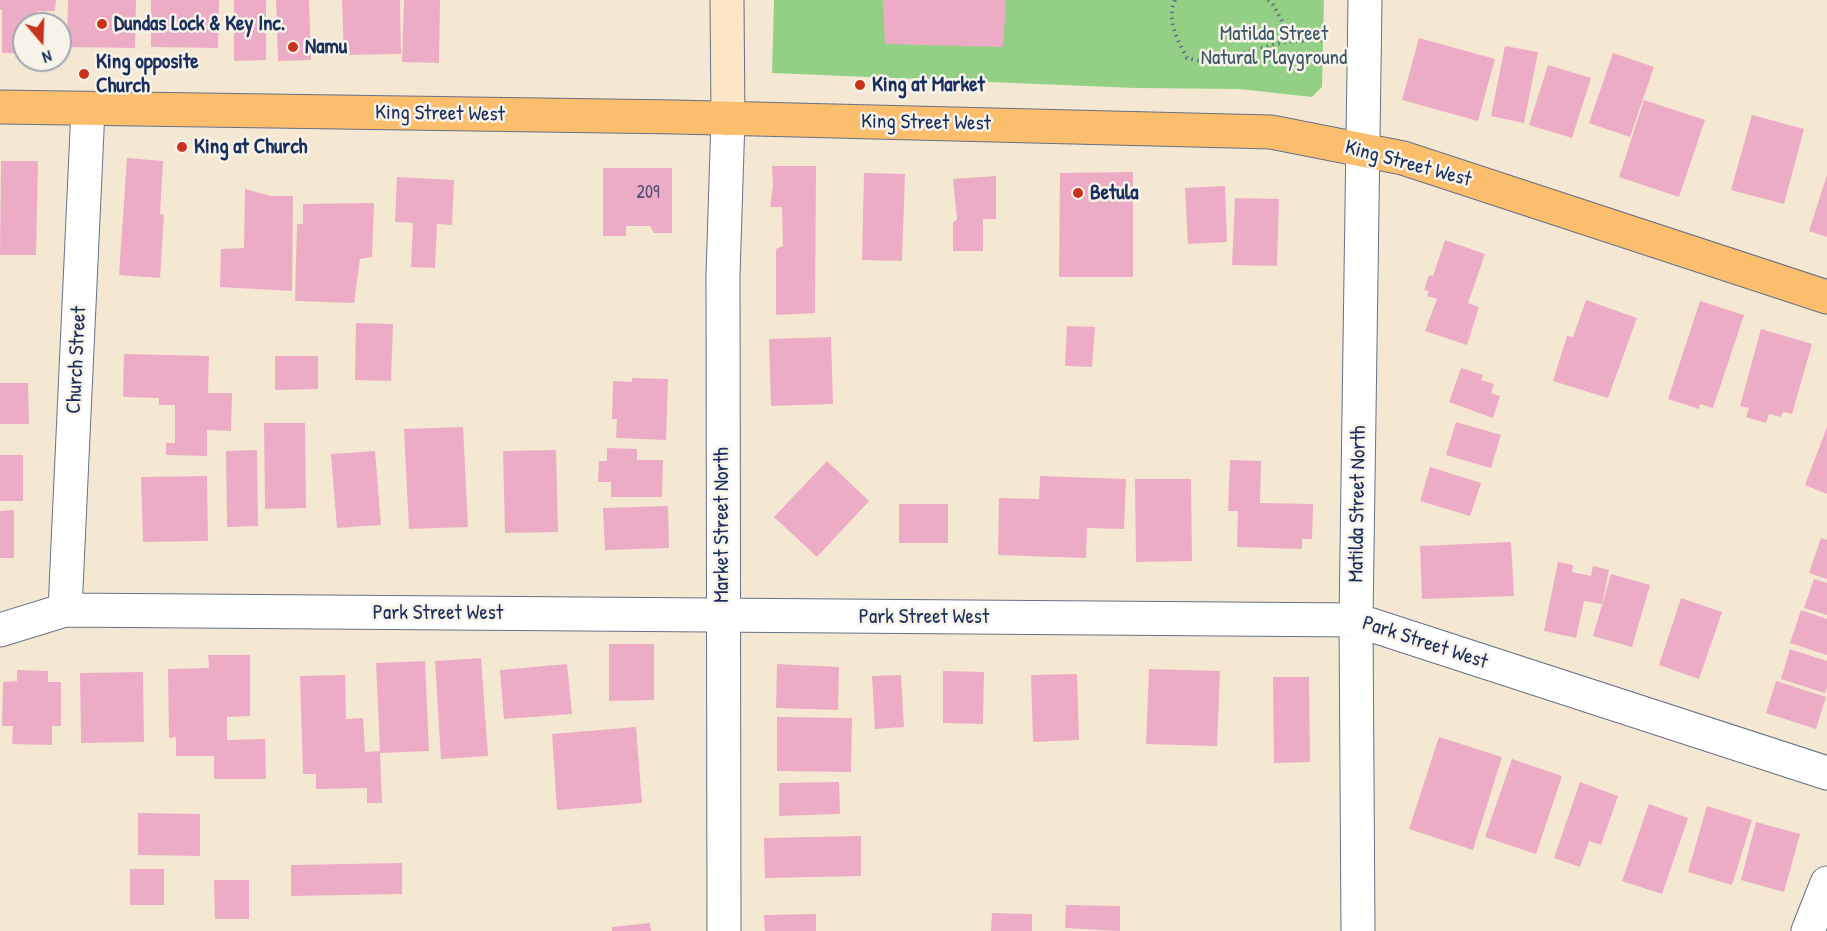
<!DOCTYPE html>
<html>
<head>
<meta charset="utf-8">
<style>
	body { margin:0 }
	#map { position:relative; width:1827px; height:931px; overflow:hidden; background:#f5e8d3; font-family:"Patrick Hand",sans-serif }
	canvas { display:block }
	.north { position:absolute; left:12px; top:12px; width:60px; height:60px; box-sizing:border-box; background:#f7f3e8; border:2px solid #9fa5b1; border-radius:50%; rotate:161deg; font-size:16px; font-weight:700; line-height:24px; text-align:center; color:#1b2f5e }
	.north::after { content:''; display:block; margin:auto; width:21px; height:27px; background:#c8321e; clip-path:polygon(50% 0,100% 100%,50% 72%,0 100%) }
</style>
</head>
<body>
<div id="map">
<canvas width="1827" height="931"></canvas>
<div class="north">N</div>
</div>
<script>
const ctx = document.querySelector('canvas').getContext('2d');
ctx.lineJoin = 'round';
function fill(path, color) { ctx.fillStyle = color; ctx.fill(path, 'evenodd'); }
function trace(path, color, width, dash) { ctx.strokeStyle = color; ctx.lineWidth = width; ctx.lineCap = dash ? 'butt' : 'round'; ctx.setLineDash(dash || []); ctx.stroke(path); }
function write(font, color, halo, rows, align = 'center') {
  ctx.font = font + ' "Patrick Hand",sans-serif'; ctx.lineWidth = 5; ctx.setLineDash([]); ctx.textBaseline = 'middle'; ctx.strokeStyle = halo; ctx.fillStyle = color; for (const [text, x, y, turn = 0] of rows) {
    ctx.save(); ctx.translate(x, y); ctx.rotate((+turn || 0) * Math.PI / 180); ctx.textAlign = isNaN(turn) ? turn : align; if (halo) ctx.strokeText(text, 0, 0); ctx.fillText(text, 0, 0); ctx.restore();
  }
}
fill(new Path2D(`
	M774 0H1324L1322 87 1312 97 1239 89 1135 88 772 73Z`), '#93d085');
fill(new Path2D(`
	M0 0H56L55 11H37V24H24V53H2V10H0Z
	M68 0H136L135 48 67 47Z
	M151 0H219L218 48 151 47Z
	M234 0H266V60L234 61Z
	M276 0H309L311 60 278 61Z
	M342 0H400L401 54 344 55Z
	M404 0H440L439 63 402 62Z
	M883 0H1006L1003 47 885 44Z
	M1419 38 1495 59 1478 121 1402 100Z
	M1505 46 1538 52 1524 123 1491 116Z
	M1613 53 1654 67 1630 137 1589 123Z
	M1548 65 1591 78 1572 138 1529 125Z
	M1644 100 1705 120 1679 197 1619 177Z
	M1752 115 1804 129 1784 204 1731 190Z
	M127 158 163 161 160 214 164 215 160 278 119 275Z
	M1 161H38L36 255H0Z
	M772 166H816L815 313 776 315V249L783 246 782 207H770L773 186Z
	M603 168H672V233H654L650 226H626V236H603Z
	M1133 172V277H1059L1060 173Z
	M864 173 905 174 902 261 862 260Z
	M1827 175V237L1809 231Z
	M996 176V219H983V251H953V223L957 219 953 179Z
	M397 177 454 180 452 225 437 224 435 268 411 267 413 223 395 222Z
	M1225 186 1227 242 1188 244 1185 188Z
	M245 189 271 196H293L292 291 220 287 221 249 244 248Z
	M1235 198 1279 199 1277 266 1232 265Z
	M374 203 372 257 360 259 354 303 295 301 297 224H303V204Z
	M1445 240 1485 254 1468 303 1479 307 1467 345 1425 331 1437 299 1427 296 1429 291 1424 290 1429 275 1433 276Z
	M1586 300 1637 318 1608 398 1553 381 1567 336 1573 337Z
	M1700 301 1744 315 1713 408 1700 404 1699 409 1668 399Z
	M356 323 393 324 391 381 355 380Z
	M1067 326 1095 327 1092 367 1065 366Z
	M1761 329 1812 344 1792 414 1783 412 1781 417 1769 414 1766 423 1746 417 1749 408 1740 406Z
	M831 337 833 404 771 406 769 339Z
	M124 354 209 356 208 393H232L231 431 207 430V456L166 455V443H175V405H159V398L123 397Z
	M275 356H318V389L275 390Z
	M1461 368 1483 375 1481 380 1494 384 1491 393 1500 396 1493 418 1449 402Z
	M632 378 668 379 666 440 616 438 617 419H612L613 381 632 382Z
	M0 383H28L29 424H0Z
	M1456 422 1501 435 1491 468 1446 455Z
	M264 423H305L306 508 265 509Z
	M463 427 468 527 409 529 404 429Z
	M1827 427V494L1805 485Z
	M607 448 637 449V460H663L662 497H611V482H598L599 461H607Z
	M257 450 258 526 227 527 226 451Z
	M556 450 558 532 505 533 503 451Z
	M375 451 381 525 337 528 331 454Z
	M0 455H23V501H0Z
	M1230 460 1261 461 1260 503 1313 504 1312 539H1302V549L1237 547 1238 511H1228Z
	M827 461 869 501 817 557 774 517Z
	M1430 467 1481 483 1470 516 1420 501Z
	M207 476 208 541 143 542 141 477Z
	M1040 476 1126 479 1124 529 1087 528 1086 558 998 555 999 498 1039 499Z
	M1135 479H1191L1192 561 1136 562Z
	M899 504H948V543H899Z
	M668 506 669 548 605 550 603 508Z
	M14 510V558H0V511Z
	M1821 538 1827 540V579L1809 573Z
	M1511 542 1514 596 1422 599 1420 546Z
	M1558 562 1573 565 1572 572 1591 576 1593 566 1609 570 1602 604 1584 601 1576 638 1544 631Z
	M1611 574 1650 585 1632 647 1593 636Z
	M1814 579 1827 583V615L1804 608Z
	M1681 598 1722 612 1699 679 1659 665Z
	M1801 610 1827 619V655L1790 643Z
	M609 644H654V700L609 701Z
	M1790 649 1827 661V687L1825 693 1781 679Z
	M208 655H250V716L227 717V740L265 739 266 779H214V756H176V737L169 738 168 669 209 668Z
	M481 658 488 756 441 759 435 661Z
	M425 661 429 751 380 753 382 803H367V788L316 789V774H303L300 676 345 675 346 719 363 718 365 752 380 751 376 663Z
	M567 664 572 714 504 719 500 670Z
	M777 664 839 667 838 710 776 708Z
	M1149 669 1220 671 1217 746 1146 744Z
	M17 670 48 671V682H61V726H52V745L12 744 13 726H2L3 682 17 681Z
	M943 671 984 672 983 724 943 723Z
	M143 672 144 742 81 743 80 673Z
	M1077 674 1079 740 1033 742 1031 675Z
	M901 675 904 727 875 729 872 676Z
	M1273 677H1309L1310 762 1274 763Z
	M1776 681 1826 697 1816 729 1766 713Z
	M777 717 852 718 851 772 777 771Z
	M636 727 642 803 557 810 552 734Z
	M1439 737 1502 757 1473 850 1409 829Z
	M1512 759 1562 776 1536 854 1485 837Z
	M839 782 840 814 779 816V783Z
	M1580 782 1618 796 1601 845 1589 841 1580 867 1554 858Z
	M1649 804 1688 818 1662 894 1622 881Z
	M1707 806 1752 820 1732 885 1688 872Z
	M138 813 200 814V856L138 855Z
	M1756 822 1800 834 1784 892 1741 880Z
	M861 836V876L765 878 764 838Z
	M402 863V894L291 896V865Z
	M130 869H164V905H130Z
	M214 880H249V919H215Z
	M1066 905 1120 906V931L1065 928Z
	M992 913 1032 914V931H991Z
	M816 914V931H765L764 915Z
	M650 923 651 931H612V927Z`), '#edacc5');
const street = new Path2D(`
	M65 610 88 109
	M0 630 65 610 1356 620 1827 773
	M724 931 723 275 728 119
	M1358 931 1356 620 1365 0
	M1808 931 1827 883`);
const secondary = new Path2D(`
	M727 0 728 119`);
const primary = new Path2D(`
	M0 107 676 117 1271 132 1403 158 1827 297`);
trace(street, '#677087', 35);
trace(secondary, '#677087', 35);
trace(primary, '#677087', 35);
trace(new Path2D(`
	M1175 0C1166 20 1178 41 1187 58L1207 63 1284 42 1331 39
	M1268 0 1273 5 1293 41`), '#677087', 4, [1.5, 4.5]);
trace(street, '#fff', 33);
trace(secondary, '#fde5c5', 33);
trace(primary, '#fabe6d', 33);
for (const [x, y, r, color] of [
	[102,24,6,"#c8321e"],
	[293,47,6,"#c8321e"],
	[84,74,6,"#c8321e"],
	[860,85,6,"#c8321e"],
	[182,147,6,"#c8321e"],
	[1078,193,6,"#c8321e"]
]) { const dot = new Path2D(); dot.arc(x, y, r, 0, 2 * Math.PI); ctx.fillStyle = color; ctx.fill(dot); trace(dot, '#f7f3e8', 2); }
write('18px', '#504e78', null, [
	["209",648,193]
]);
write('bold 21px', '#1b2f5e', '#f7f3e8', [
	["Dundas Lock & Key Inc.",114,24],
	["Namu",305,47],
	["King opposite",96,62],
	["Church",96,86],
	["King at Market",872,85],
	["King at Church",194,147],
	["Betula",1090,193]
], 'left');
write('21px', '#395768', '#f7f3e8', [
	["Matilda Street",1274,34],
	["Natural Playground",1274,58]
]);
write('21px', '#1b2f5e', '#f7f3e8', [
	["King Street West",440,114,1],
	["King Street West",926,123,1],
	["King Street West",1408,164,15],
	["Church Street",77,360,-87],
	["Matilda Street North",1358,504,-89],
	["Market Street North",722,525,-90],
	["Park Street West",438,613],
	["Park Street West",924,617],
	["Park Street West",1425,643,18]
]);
</script>
</body>
</html>
